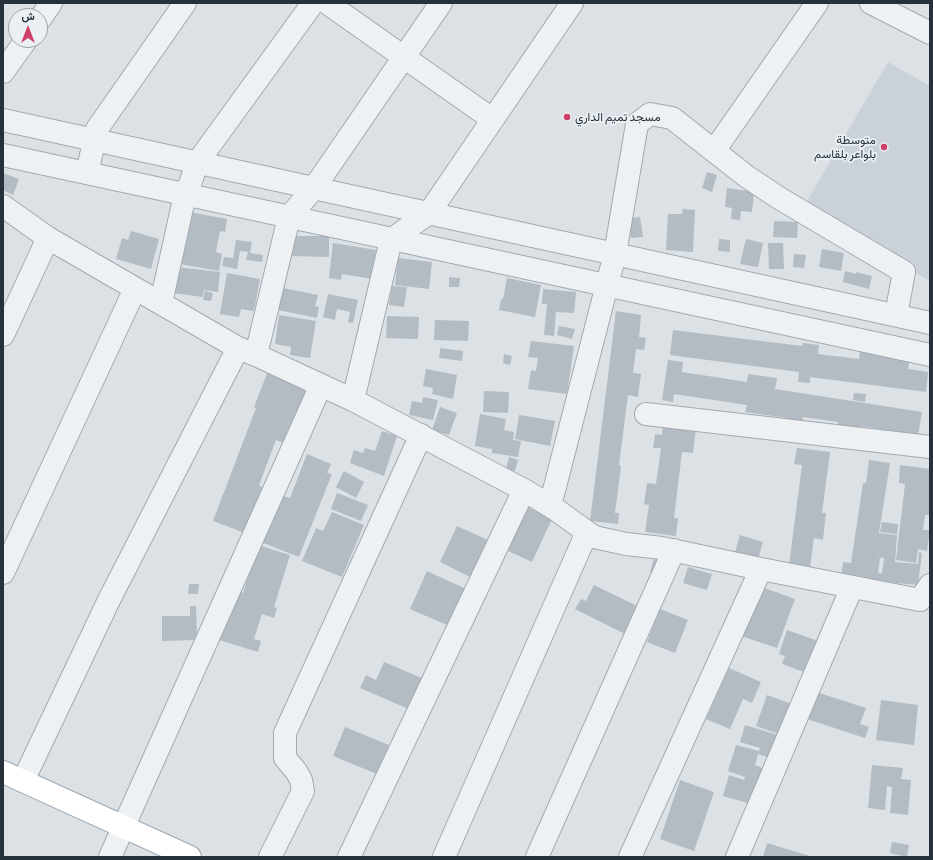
<!DOCTYPE html>
<html>
<head>
<meta charset="utf-8">
<style>
	body { margin:0 }
	#map { position:relative; width:933px; height:860px; overflow:hidden; background:#dce1e6; font-family:"Alegreya Sans",Vazirmatn,sans-serif }
	canvas { display:block }
	.frame { position:absolute; inset:0; border:4px solid #26313c; pointer-events:none }
	.north { position:absolute; left:8px; top:8px; width:40px; height:40px; box-sizing:border-box; background:#ebf0f4; border:1px solid #9ca4aa; border-radius:50%; rotate:0deg; font-size:11px; font-weight:700; line-height:16px; text-align:center; color:#26313c }
	.north::after { content:''; display:block; margin:auto; width:14px; height:18px; background:#cd3e68; clip-path:polygon(50% 0,100% 100%,50% 72%,0 100%) }
</style>
</head>
<body>
<div id="map">
<canvas width="933" height="860"></canvas>
<div class="frame"></div>
<div class="north">ش</div>
</div>
<script>
const ctx = document.querySelector('canvas').getContext('2d');
ctx.lineJoin = 'round';
function fill(path, color) { ctx.fillStyle = color; ctx.fill(path, 'evenodd'); }
function trace(path, color, width, dash) { ctx.strokeStyle = color; ctx.lineWidth = width; ctx.lineCap = dash ? 'butt' : 'round'; ctx.setLineDash(dash || []); ctx.stroke(path); }
function write(font, color, halo, rows, align = 'center') {
  ctx.font = font + ' "Alegreya Sans",Vazirmatn,sans-serif'; ctx.lineWidth = 3.5; ctx.setLineDash([]); ctx.textBaseline = 'middle'; ctx.strokeStyle = halo; ctx.fillStyle = color; for (const [text, x, y, turn = 0] of rows) {
    ctx.save(); ctx.translate(x, y); ctx.rotate((+turn || 0) * Math.PI / 180); ctx.textAlign = isNaN(turn) ? turn : align; if (halo) ctx.strokeText(text, 0, 0); ctx.fillText(text, 0, 0); ctx.restore();
  }
}
fill(new Path2D(`
	M888 62 930 86V281L803 208Z`), '#cad1d8');
fill(new Path2D(`
	M707 172 717 175 712 192 702 188Z
	M3 173 19 179 13 195 3 190Z
	M727 188 754 192 752 212 741 211 740 220 731 219 732 208 725 207Z
	M683 209 695 210 693 252 666 250 668 214H682Z
	M189 212 227 219 225 232 220 231 216 252 222 254 219 271 180 264Z
	M640 217 643 237 631 238 628 218Z
	M774 221 798 222 797 238 773 237Z
	M131 231 159 239 151 269 116 259 122 238 128 240Z
	M292 236H329V257L291 256Z
	M719 239 730 240V252L718 251Z
	M746 239 763 243 758 267 740 264Z
	M236 240 252 242 250 253 263 255 262 262 246 260 248 252 240 251 237 269 222 266 224 257 233 258Z
	M333 243 376 250 372 279 342 274 341 280 329 278Z
	M768 243H783L784 269H769Z
	M822 249 844 253 841 271 819 267Z
	M794 254 806 255 804 268 793 267Z
	M398 258 432 262 429 289 395 285Z
	M176 267 220 272 218 292 204 290 203 297 173 293Z
	M845 271 856 274V272L872 276 869 289 843 282Z
	M227 273 260 279 254 311 241 309 239 317 220 314Z
	M449 277 460 278 459 287H449Z
	M507 278 541 285 535 317 499 310 501 299H503Z
	M392 286 407 287 404 307 389 305Z
	M283 288 318 295 315 306 319 307 317 318 278 310Z
	M543 289 576 292 574 313 556 312 554 336 544 335 547 304H542Z
	M205 291 213 293 211 301 203 300Z
	M328 294 358 300 353 323 348 322 350 312 337 309 335 320 323 317Z
	M616 311 641 315 639 337 646 338 644 350 636 349 633 373 641 374 638 397 628 395 619 465 621 466 615 513H619L618 524 590 521Z
	M279 315 316 321 310 358 290 355 291 347 275 344Z
	M387 316 419 317 418 339 386 338Z
	M435 320 469 321 468 341 434 340Z
	M559 326 575 329 572 339 557 335Z
	M673 330 802 346 803 343 819 345 818 354 859 359 860 352 910 358 908 369 928 372 926 392 810 377V383L798 382 799 372 670 355Z
	M531 341 574 346 567 394 528 389 531 370 536 371 538 358 528 357Z
	M440 348 463 351 462 361 439 358Z
	M504 354 512 356 510 365 503 363Z
	M668 360 683 362 682 372 747 382 748 374 777 378 775 389 922 412 918 435 860 426 859 433 837 430 838 422 803 417 802 423 787 421V418L745 412 747 405 674 394 673 402 662 400Z
	M426 369 457 375 453 399 432 394 433 388 423 386Z
	M268 371 308 387 286 444 276 440 259 485 262 487 245 533 213 521 256 408 254 407Z
	M484 391 509 392 508 413 483 412Z
	M854 393 866 394 865 402 853 400Z
	M423 397 438 400 433 420 409 415 412 401 422 403Z
	M440 407 457 413 449 435 432 430Z
	M480 414 506 419 504 430 514 432 513 440 521 441 518 457 492 453V449L475 446Z
	M519 415 555 421 550 446 515 439Z
	M663 424 696 428 693 453 682 452 674 518H678L676 536 645 532 649 505 644 504 647 483 656 484 661 448H653L655 434 662 435Z
	M382 431 397 436 384 476 350 463 354 450 363 453 365 448 375 451Z
	M797 448 830 452 822 513H826L823 540 814 538 810 568 789 565 802 465 794 464Z
	M307 454 331 464 327 473 332 474 299 557 261 542 280 495 290 498Z
	M509 457 518 460 515 471 506 469Z
	M869 460 890 463 879 533 897 535 895 562 918 564 919 552 922 553 918 585 874 581 841 576 843 562 851 563 863 483H866ZM876 557 884 558 882 573H878L880 558Z
	M900 465 930 469V515H925L923 530H930L927 551 918 549 916 563 896 560 905 484 899 483Z
	M344 471 364 482 356 498 336 487Z
	M337 493 368 505 361 521 331 509Z
	M525 506 552 519 532 562 504 549Z
	M332 512 364 525 342 577 302 561 316 528 323 531Z
	M882 522 898 524 897 534 880 532Z
	M457 526 492 542 474 579 440 562Z
	M740 535 763 542 758 559 735 552Z
	M258 545 290 555 274 607 277 608 274 618 262 614 254 639 261 641 258 652 219 640 235 590 243 593Z
	M654 559 665 562 661 575 650 572Z
	M688 567 712 574 707 590 683 583Z
	M427 571 466 589 449 626 410 609Z
	M189 584H199L198 594H188Z
	M594 585 639 607 625 634 575 609 581 599 586 601Z
	M759 586 795 599 777 648 741 636Z
	M190 606H196L197 640 162 641V616H190Z
	M660 609 688 620 675 653 647 642Z
	M787 630 821 642 809 674 782 664 785 656 779 654Z
	M384 662 424 679 411 710 360 688 366 675 376 680Z
	M729 668 761 682 752 703 743 699 730 729 706 719Z
	M816 692 866 708 860 724 869 727 865 738 807 719Z
	M767 695 792 704 781 735 756 726Z
	M881 700 918 705 914 745 876 740Z
	M745 725 781 736 774 759 758 754 755 765 765 769 754 805 723 796 729 775 744 780 745 777 728 771 736 745 759 751 760 748 740 742Z
	M345 727 389 745 377 774 333 756Z
	M872 765 903 768 901 779 911 780 908 815 890 813 892 787 887 786 885 810 868 808Z
	M680 780 714 792 694 851 660 839Z
	M892 842 909 845 907 857 890 853Z
	M767 843 813 857H763Z`), '#b3bbc3');
const minor = new Path2D(`
	M327 3 492 119
	M871 3 930 33
	M40 19 51 3
	M3 72 26 40
	M3 120 930 323
	M714 151 817 3
	M3 155 930 355
	M87 173 97 129 185 3
	M3 206 48 238 238 348 256 355 353 400 524 490 555 509 594 537 626 544 662 548 761 569 920 600 930 585
	M161 303 182 208 197 163 313 3
	M3 335 48 238
	M256 355 289 217 314 188 441 3
	M353 400 391 240 429 213 572 3
	M646 414 930 447
	M550 506 615 254 637 124 650 114 672 118 746 176 779 198 904 272 896 315
	M3 573 135 289
	M23 781 109 600 238 348
	M110 857 321 385
	M270 857 303 791 301 780 296 771 285 758V733L421 435
	M349 857 524 490
	M444 857 587 532
	M537 857 674 550
	M630 857 761 569
	M737 857 852 587`);
const major = new Path2D(`
	M3 772 190 857`);
trace(minor, '#a2a9b0', 24);
trace(major, '#9ba7b2', 24);
trace(minor, '#eef1f4', 22);
trace(major, '#fff', 22);
for (const [x, y, r, color] of [
	[567,117,4,"#cd3e68"],
	[884,147,4,"#cd3e68"]
]) { const dot = new Path2D(); dot.arc(x, y, r, 0, 2 * Math.PI); ctx.fillStyle = color; ctx.fill(dot); trace(dot, '#ebf0f4', 1.5); }
write('12px', '#26313c', '#ebf0f4', [
	["مسجد تميم الداري",575,117],
	["متوسطة",876,140,"right"],
	["بلواعر بلقاسم",876,154,"right"]
], 'left');
</script>
</body>
</html>
